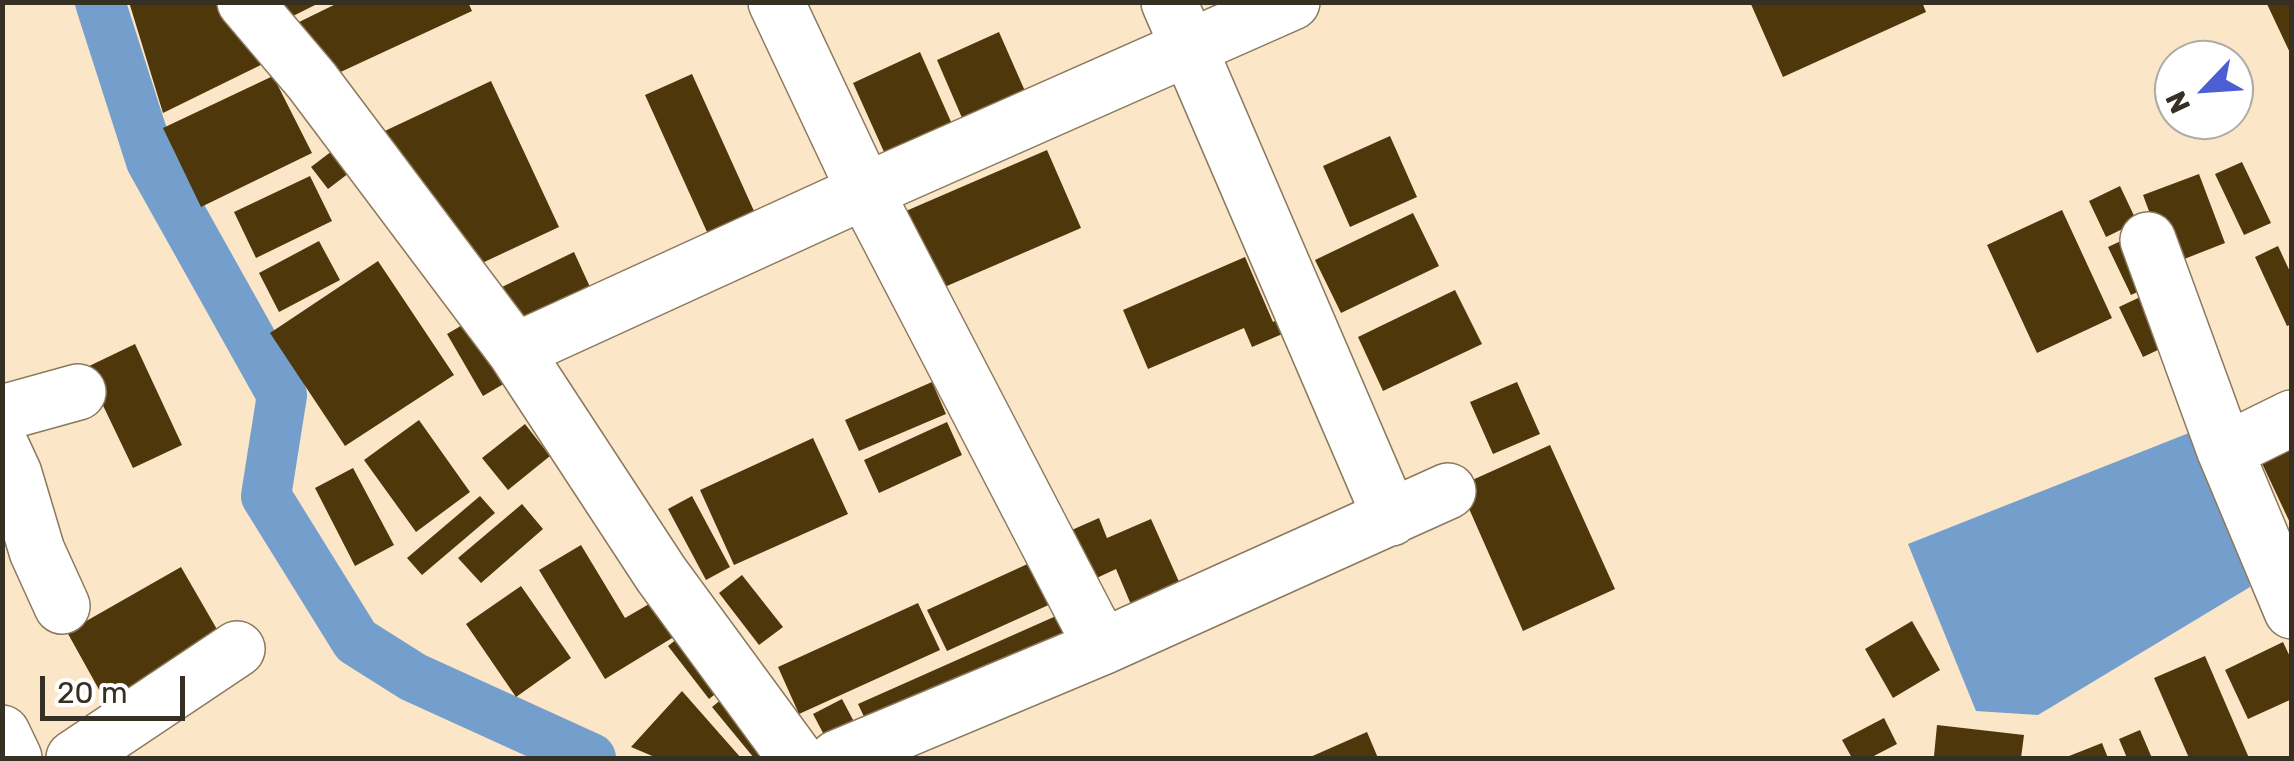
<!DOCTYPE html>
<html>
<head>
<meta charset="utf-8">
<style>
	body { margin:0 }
	#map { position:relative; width:2294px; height:761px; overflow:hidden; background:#fbe6c8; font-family:Rubik,sans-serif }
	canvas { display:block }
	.frame { position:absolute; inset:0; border:5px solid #362f23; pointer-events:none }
	.north { position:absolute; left:2154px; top:40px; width:100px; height:100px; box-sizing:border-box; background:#fff; border:2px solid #afaca7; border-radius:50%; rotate:245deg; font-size:28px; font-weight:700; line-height:40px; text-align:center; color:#362f23 }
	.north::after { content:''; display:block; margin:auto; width:35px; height:45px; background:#4c5ed3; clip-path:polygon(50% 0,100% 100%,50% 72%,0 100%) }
	.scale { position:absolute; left:40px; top:676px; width:145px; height:45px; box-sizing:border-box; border:5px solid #362f23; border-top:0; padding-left:12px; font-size:30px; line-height:35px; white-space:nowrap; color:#362f23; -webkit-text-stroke:8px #fff; paint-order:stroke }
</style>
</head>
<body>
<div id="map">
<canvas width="2294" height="761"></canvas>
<div class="frame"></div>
<div class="north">N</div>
<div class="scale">20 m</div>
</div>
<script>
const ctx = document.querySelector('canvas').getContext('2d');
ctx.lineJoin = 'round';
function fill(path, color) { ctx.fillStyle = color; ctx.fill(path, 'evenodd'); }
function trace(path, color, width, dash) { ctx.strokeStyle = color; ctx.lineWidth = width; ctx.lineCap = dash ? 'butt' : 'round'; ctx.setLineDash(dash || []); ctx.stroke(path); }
fill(new Path2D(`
	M2194 431 2226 483 2250 587 2038 715 1976 711 1908 544Z`), '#749fcd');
trace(new Path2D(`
	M100 2 151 161 282 395 266 496 356 641 413 677 591 758`), '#749fcd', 50);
fill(new Path2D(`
	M129 2H222L273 59 163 113Z
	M281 2H321L293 16Z
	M340 2H468L472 11 332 76 295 24Z
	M1750 2H1922L1926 12 1783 77Z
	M2266 2H2292V57Z
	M999 32 1032 107 969 134 937 60Z
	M920 52 956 133 889 163 853 83Z
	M692 74 759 222 712 243 645 95Z
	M273 76 312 153 201 207 163 128Z
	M491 81 559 227 465 271 372 137Z
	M1390 136 1417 197 1350 227 1323 166Z
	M1047 150 1081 228 933 292 899 214Z
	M332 151 349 173 328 189 311 167Z
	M2242 162 2271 223 2244 235 2215 174Z
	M2199 174 2225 243 2169 265 2143 195Z
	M310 176 332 221 256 258 234 212Z
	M2120 186 2137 222 2106 237 2089 201Z
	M2062 210 2112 318 2037 353 1987 245Z
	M1413 213 1439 266 1341 313 1315 260Z
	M2136 234 2159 282 2131 295 2108 247Z
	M319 241 340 280 279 312 259 273Z
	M2278 246 2292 276V324L2287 326 2255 257Z
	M574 252 590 287 518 322 502 287Z
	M1245 257 1273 322 1281 318 1287 332 1252 347 1244 328 1148 369 1123 310Z
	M378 261 454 375 345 446 270 333Z
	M1455 290 1482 344 1383 391 1358 337Z
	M2155 290 2179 340 2143 357 2119 307Z
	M476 317 512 379 483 396 447 334Z
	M135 344 182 445 133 468 85 368Z
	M932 382 946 414 859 451 845 420Z
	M1517 382 1540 434 1493 454 1470 402Z
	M419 420 470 492 416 532 364 460Z
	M947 422 962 455 879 493 864 460Z
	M525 424 550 456 508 490 482 458Z
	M813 438 848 514 734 565 700 490Z
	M2292 441V527L2259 457Z
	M1550 445 1615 589 1523 631 1459 486Z
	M353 468 394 545 355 566 315 488Z
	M480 496 495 513 422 575 407 558Z
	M692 496 730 567 706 580 668 509Z
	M522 504 543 529 481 583 458 558Z
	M1099 518 1107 538 1151 519 1184 593 1135 614 1116 569 1086 583 1065 533Z
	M581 545 625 618 656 600 677 635 605 679 539 570Z
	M1045 556 1064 598 947 651 927 610Z
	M181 567 222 638 107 704 67 632Z
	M742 575 783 627 759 645 719 593Z
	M521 586 571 658 516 697 466 624Z
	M918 603 940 650 799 714 778 667Z
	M1056 616 1066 637 868 725 858 704Z
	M1912 621 1940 670 1893 698 1865 649Z
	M687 631 728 684 709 699 668 646Z
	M2283 642 2292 661V699L2248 719 2225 670Z
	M2205 656 2249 758H2189L2154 678Z
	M733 690 788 758H754L712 707Z
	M682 691 741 758H657L631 747Z
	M842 699 861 735 832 750 813 714Z
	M1884 718 1897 744 1870 758H1852L1842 740Z
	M1937 725 2024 735 2021 758H1956L1934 756Z
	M2140 730 2152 758H2127L2119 739Z
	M1367 732 1378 758H1308Z
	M2102 743 2108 758H2064Z`), '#4e370b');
const minor = new Path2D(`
	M245 2 312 81 515 351 661 574 796 758
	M776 2 865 191 1102 647
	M1169 2 1391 518
	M2148 240 2225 451 2292 611
	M515 351 865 191 1292 2
	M2 413 78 392
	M2 448 14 474 37 551 62 606
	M2225 451 2292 418
	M2 733 14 758
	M74 758 237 649
	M837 758 1102 647 1448 491`);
trace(minor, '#8b795d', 58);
trace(minor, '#fff', 55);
</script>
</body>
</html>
